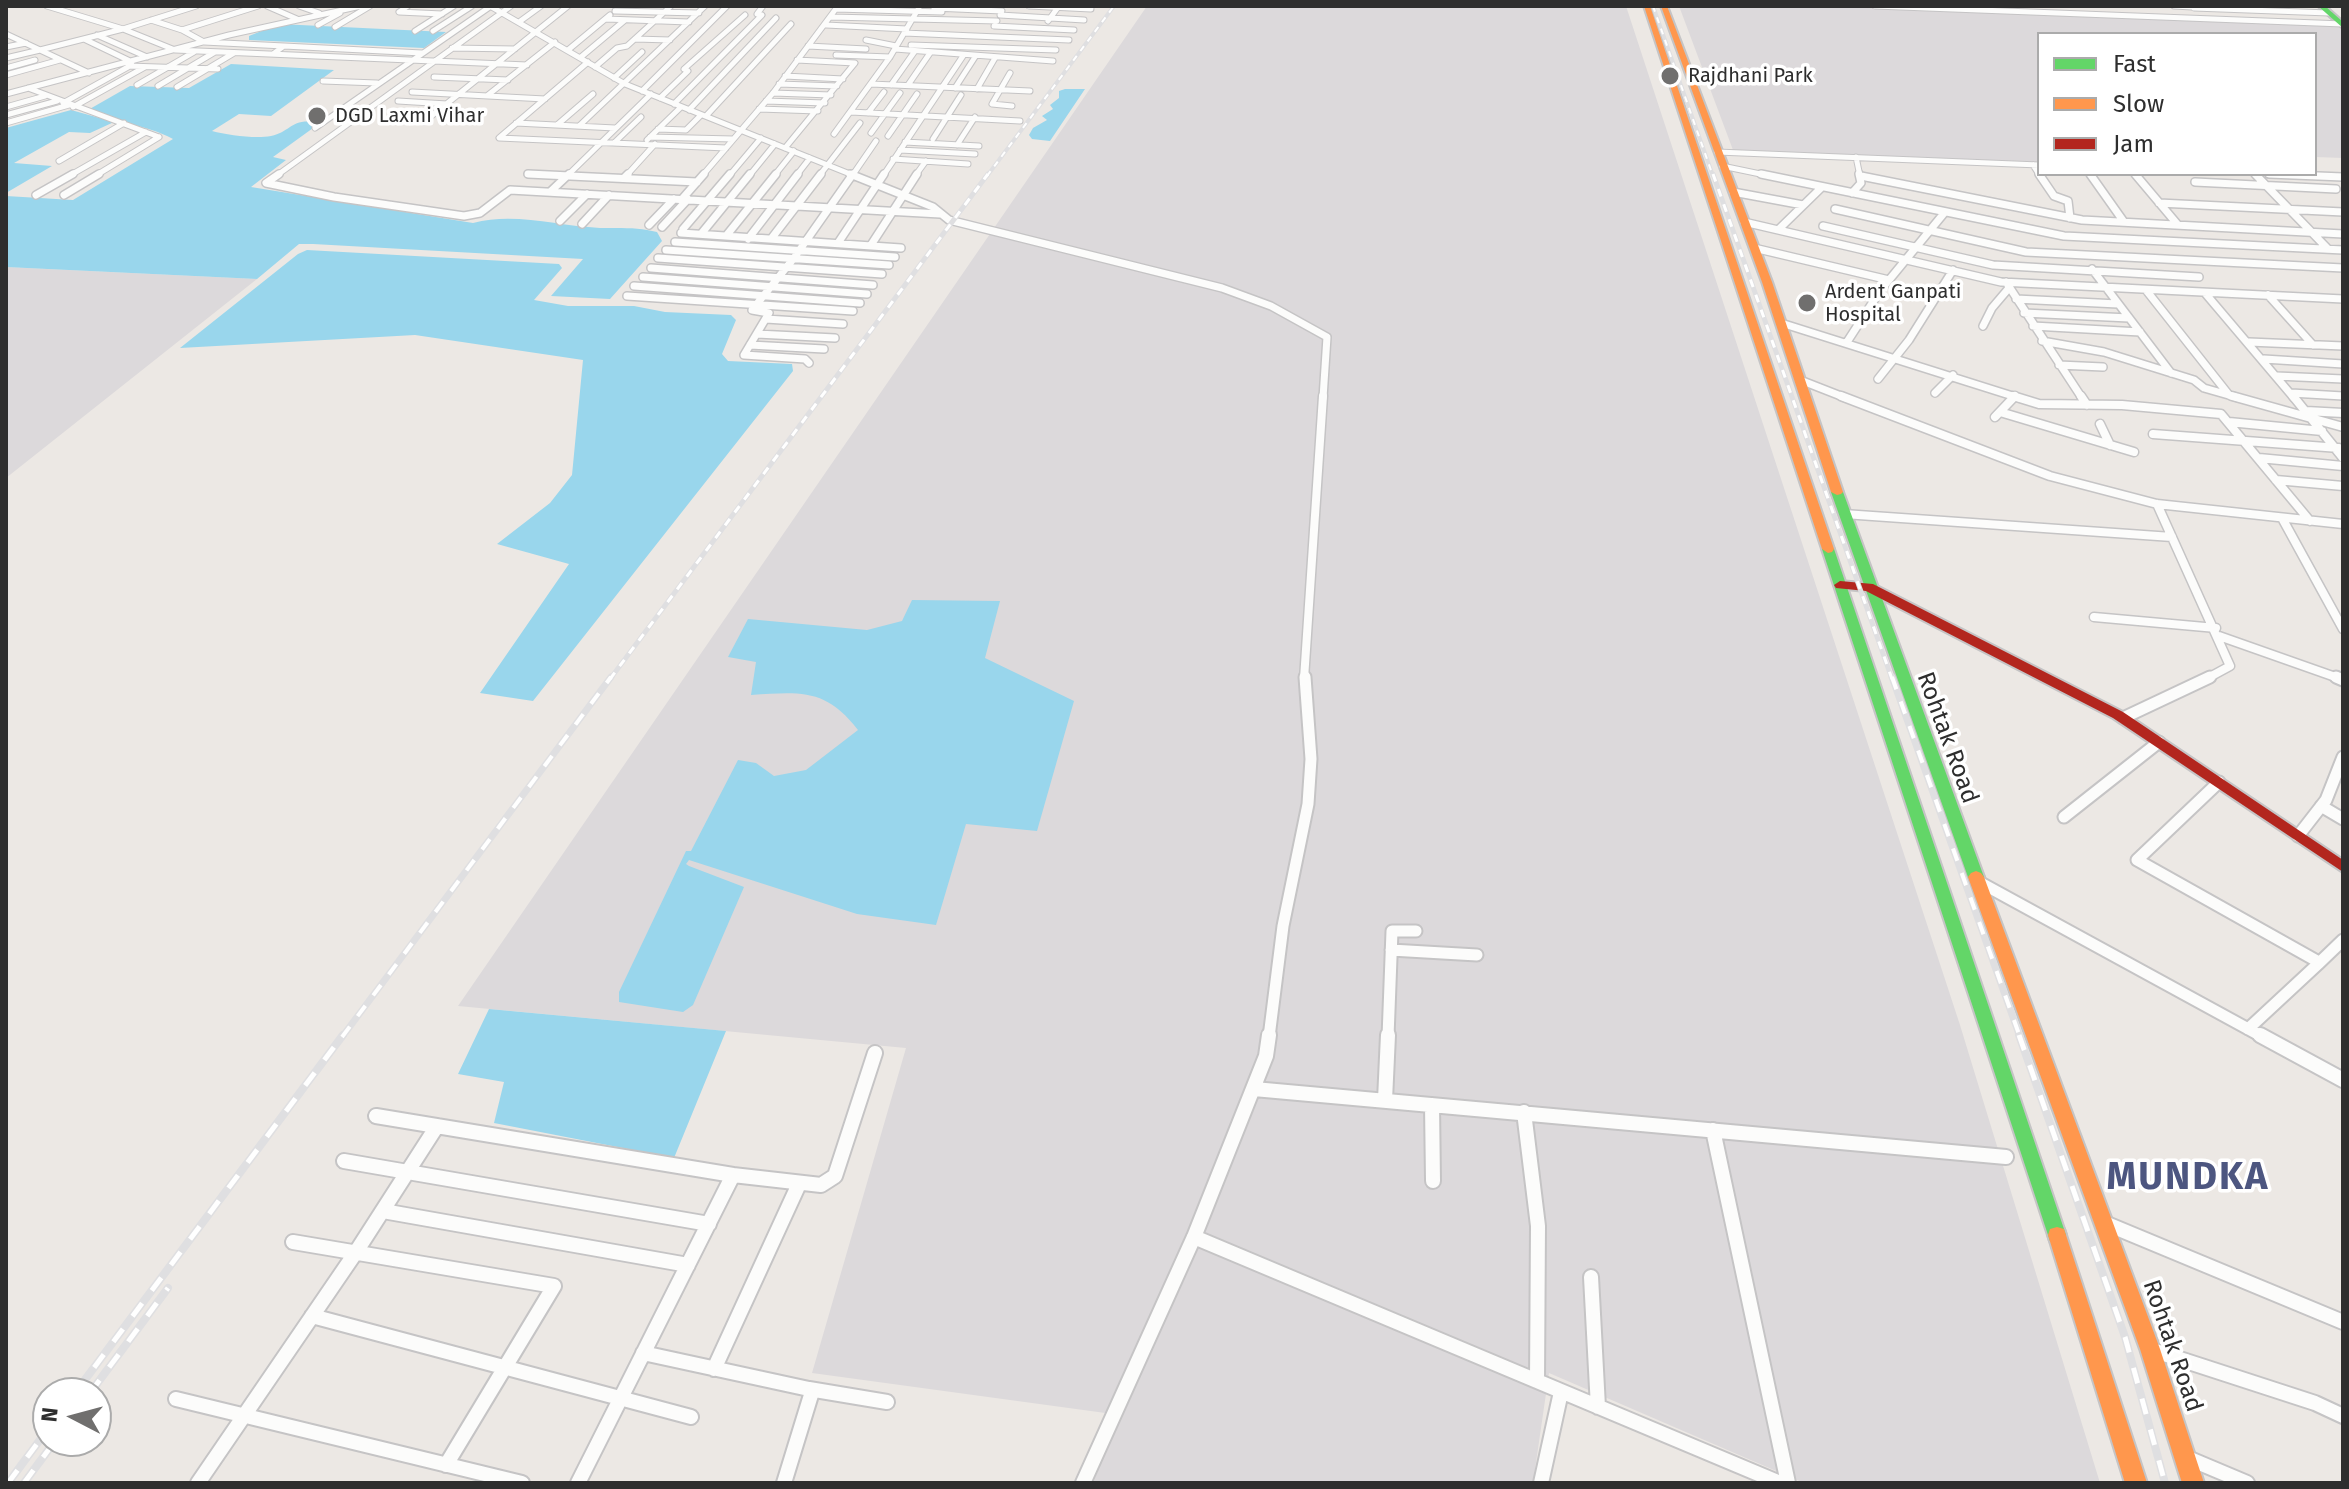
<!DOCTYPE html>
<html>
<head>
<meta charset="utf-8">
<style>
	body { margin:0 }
	#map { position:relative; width:2349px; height:1489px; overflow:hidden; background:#ece8e4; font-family:"Fira Sans",sans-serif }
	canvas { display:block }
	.frame { position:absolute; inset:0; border:8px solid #2e2e2e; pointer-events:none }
	.legend { position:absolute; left:2037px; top:32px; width:280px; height:144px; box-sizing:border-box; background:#fff; border:2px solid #ababab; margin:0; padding:10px 14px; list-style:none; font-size:24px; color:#2e2e2e }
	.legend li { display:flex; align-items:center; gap:16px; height:40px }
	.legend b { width:40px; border:2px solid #ababab }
	.north { position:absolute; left:32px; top:1377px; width:80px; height:80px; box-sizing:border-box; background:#fff; border:2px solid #ababab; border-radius:50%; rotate:276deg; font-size:22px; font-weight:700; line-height:32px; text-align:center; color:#2e2e2e }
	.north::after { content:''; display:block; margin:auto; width:28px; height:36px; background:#706f6e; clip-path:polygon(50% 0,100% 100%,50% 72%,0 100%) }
</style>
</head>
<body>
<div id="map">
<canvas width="2349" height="1489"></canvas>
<div class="frame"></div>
<ul class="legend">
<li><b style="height:10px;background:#63d668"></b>Fast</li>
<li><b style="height:10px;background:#ff974d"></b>Slow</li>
<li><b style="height:10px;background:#b3261e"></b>Jam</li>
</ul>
<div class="north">N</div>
</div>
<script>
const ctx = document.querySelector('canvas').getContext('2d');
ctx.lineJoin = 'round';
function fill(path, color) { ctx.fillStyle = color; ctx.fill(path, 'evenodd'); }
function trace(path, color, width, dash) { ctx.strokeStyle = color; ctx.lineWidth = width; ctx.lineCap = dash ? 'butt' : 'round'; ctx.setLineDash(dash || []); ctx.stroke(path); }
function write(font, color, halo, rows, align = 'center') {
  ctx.font = font + ' "Fira Sans",sans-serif'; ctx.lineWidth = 7; ctx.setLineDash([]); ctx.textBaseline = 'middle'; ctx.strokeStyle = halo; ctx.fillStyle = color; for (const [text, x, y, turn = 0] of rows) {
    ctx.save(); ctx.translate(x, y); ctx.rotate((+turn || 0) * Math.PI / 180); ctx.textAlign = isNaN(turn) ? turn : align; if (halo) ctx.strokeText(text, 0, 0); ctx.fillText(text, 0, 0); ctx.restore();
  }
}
fill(new Path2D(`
	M1147 6H1626L1960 1025 2100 1483H1804L1549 1373 1533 1483H1093L1120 1415 812 1373 906 1048 458 1006Z
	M1679 6H1827L2343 24V158L2315 157V34H2039V162L1733 150Z
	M6 267 257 279 6 478Z`), '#dcd9db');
fill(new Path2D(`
	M279 24 446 32 424 48 249 40V36Z
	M231 64 334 70 271 116 239 114 212 131C228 135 255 139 271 136 292 132 290 117 320 123L273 157 286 160 251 187 473 223C515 212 557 226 600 228 619 228 639 227 657 232L662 241 610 299 551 296 583 259 313 244H299L257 279 6 267V196L73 200 173 139C145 124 115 123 88 110L130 86 189 88Z
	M1065 89H1085L1050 141 1032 139 1029 135 1033 128 1047 120 1042 116 1053 109 1050 105 1059 98V91Z
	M71 110 114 122 90 133 69 132 14 163 52 166 6 193V128Z
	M307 250 559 264 562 268 534 300 568 306H634L665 312 731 315 736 320 722 354 728 361 792 364 793 371 533 701 480 693 569 564 497 544 550 503 572 475 583 360 415 335 180 348 298 254Z
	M912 600 1000 601 985 658 1074 701 1037 831 966 824 936 925 857 914 689 860 686 864 689 866 744 887 693 1005 683 1012 619 1002V992L686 851H691L738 760 756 763 774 776 806 770 858 730C826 688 800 692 751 695L756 662 728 657 748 619 867 630 902 621Z
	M489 1009 726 1031 674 1158 494 1123 504 1082 458 1074Z`), '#99d6ec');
const streetFar4 = new Path2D(`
	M47 6 123 29 40 50 89 73
	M258 6 182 30 204 42 284 46 273 54
	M267 6 297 19
	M299 6 319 13
	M408 6 399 12 442 14
	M490 6 625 84 855 176
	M1029 6 1091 9
	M1875 6 2343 24
	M2174 6 2192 7
	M934 8 1002 11
	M2194 8 2329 13
	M836 9 942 12
	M615 11 699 13
	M1000 15 1084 20
	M831 17 997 21
	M606 19 689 22
	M151 20 182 30
	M1048 21 1059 6
	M519 22 541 6
	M318 25 340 13
	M826 25 907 29
	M994 26 1074 30
	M335 27 370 6
	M123 29 175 50 527 65
	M123 29 196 6
	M415 31 454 6
	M433 31 472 6
	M904 33 1069 40
	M6 34 40 50
	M97 35 147 57
	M84 39 132 62
	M635 39 670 40
	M866 40 896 46
	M911 45 1056 50
	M284 46 422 53
	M808 46 866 49
	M6 47 26 43
	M452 48 515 49
	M895 49 1053 61
	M568 50 610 15
	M836 55 890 57
	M581 57 625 20
	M6 58 40 50
	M588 62 499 138 726 148
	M128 66 218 69
	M595 67 617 48 627 46 671 6
	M6 68 35 60
	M1010 73 992 104 1012 106
	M6 75 60 60
	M785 76 843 79
	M434 77 508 80
	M614 78 642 52
	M323 81 377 83
	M779 84 837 86
	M871 84 1030 91
	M137 85 194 52
	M891 85 915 51
	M908 85 930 53
	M158 86 215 52
	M177 87 234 53
	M28 88 159 137
	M955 88 975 57
	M977 89 995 58
	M642 91 727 6
	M412 92 545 99
	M773 93 831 95
	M6 94 229 35 361 6
	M488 95 555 42
	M660 98 688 71 684 69 745 15
	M398 101 447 104
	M766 101 825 103
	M63 103 128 67
	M674 104 762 15 757 14 763 6
	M6 107 45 96
	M73 107 145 67
	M759 109 818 111
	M689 110 776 18
	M851 112 1020 121
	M868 113 884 92
	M6 115 57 101
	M706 116 791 24
	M424 122 568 6
	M6 123 69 105
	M516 123 615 128
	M557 125 593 94
	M579 126 705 6
	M315 128 491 6
	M658 129 686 130 701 115
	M871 133 900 93
	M834 134 890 57 920 6
	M888 136 917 94
	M650 137 733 139
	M933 139 961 95
	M647 140 681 107
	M905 142 979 146
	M614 143 641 117
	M957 145 975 117
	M785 148 855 63 797 60
	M900 150 975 154
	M1717 152 2039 165
	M1856 157 1860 176
	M893 159 968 164
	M59 161 124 123
	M2033 165 2040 176
	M1722 166 1770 176
	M528 174 568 176
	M2269 174 2316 176
	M69 176 146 132
	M95 176 159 137
	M276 176 511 6
	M567 176 651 94
	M626 176 655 144
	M702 176 773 93 838 6
	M729 176 761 138
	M749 176 775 144
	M774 176 794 151
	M796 176 810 158
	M819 176 860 123
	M852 176 876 141
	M883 176 963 56
	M915 176 926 161`);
const streetFar3 = new Path2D(`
	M279 174 266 183 334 197 464 216 480 213 510 190 940 214
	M528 174 697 182
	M850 174 933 207 949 220 1222 288 1271 306 1327 337 1323 398
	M1761 174 2064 236 2343 250
	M2039 174 2054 196 2068 201 2070 218
	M2090 174 2124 222
	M2135 174 2178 225
	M2255 174 2328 249
	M2269 174 2343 177
	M1861 176 2082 220 2343 234
	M624 178 628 174
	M2195 182 2336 189
	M550 192 569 174
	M1733 192 1803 205
	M1852 193 1861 183 1859 174
	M36 195 73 174
	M64 195 99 174
	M682 199 704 174
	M2159 203 2343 212
	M1835 209 2026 252 2343 268
	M560 221 587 194
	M1744 222 2001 282 2343 299
	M582 224 609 195
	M649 225 674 199
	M1823 226 1993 265 2199 277
	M662 227 688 199
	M683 229 730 174
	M1779 229 1822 187
	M681 233 901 248
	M701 234 750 174
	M726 236 776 174
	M748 239 798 174
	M771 239 821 174
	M675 242 895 257
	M838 243 884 174
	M871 245 917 174
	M1754 248 1889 280
	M666 250 889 265
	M658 258 882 274
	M651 268 873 285
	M2092 269 2171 373
	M643 277 867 294
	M2006 282 2082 398
	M634 286 860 303
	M2146 290 2229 395
	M2205 293 2294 398
	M2268 295 2313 345
	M627 296 853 311
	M2016 299 2118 304
	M2024 313 2129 318
	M766 319 843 324
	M1781 323 2019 398
	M1983 326 1992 308 2009 288
	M2033 326 2140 332
	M757 334 835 338
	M2042 341 2104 352 2194 380 2204 388 2239 398
	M1847 342 1880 291 1945 212
	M2249 342 2343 346
	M750 345 824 349
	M2264 359 2343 364
	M809 363 805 359 744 355 769 313 752 310 794 258 853 174
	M2059 365 2103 367
	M2277 376 2343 379
	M1878 379 1909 340 1953 270
	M1800 380 1846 398
	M1935 393 1953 375
	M2291 393 2343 396`);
const streetFar2 = new Path2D(`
	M1841 396 2050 476 2157 504 2343 524
	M2013 396 2039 404 2122 405 2221 414 2310 521
	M2081 396 2087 405
	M2232 396 2343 427
	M2293 396 2343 458
	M2306 411 2343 413
	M2000 412 2134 452
	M1995 417 2015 396
	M2229 422 2322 431
	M2100 424 2110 445
	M2153 434 2339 448
	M2259 458 2343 466
	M2276 480 2343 486
	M2157 504 2230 666 2206 679
	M1844 514 2172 537
	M2282 518 2343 629
	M2094 617 2216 628
	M2219 636 2341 679
	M1304 679 1323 396`);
const streetFar1 = new Path2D(`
	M2336 677 2343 680
	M2123 718 2210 677
	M2219 782 2137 860 2317 961 2318 964 2248 1029
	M2321 806 2343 819
	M2064 817 2159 742
	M2298 836 2326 800 2343 757
	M1981 883 2263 1037
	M1391 950 1477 955
	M2318 964 2343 940
	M1269 1037 1283 926 1308 804 1311 759 1305 677
	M1388 1037 1392 931H1416`);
const street = new Path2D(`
	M2260 1035 2343 1080
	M1254 1089 2006 1157
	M1385 1100 1388 1035
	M1432 1105 1433 1181
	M1524 1112 1538 1226 1537 1381
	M376 1116 733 1175
	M1713 1130 1788 1483
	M344 1161 709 1224
	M383 1211 688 1265
	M2107 1224 2343 1322
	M1194 1237 1780 1483
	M293 1242 554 1286 446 1465
	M1591 1277 1598 1407
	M312 1316 691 1417
	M2152 1350 2315 1403 2343 1416
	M643 1353 809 1389 811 1395 784 1483
	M714 1369 799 1184
	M809 1389 887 1402
	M176 1399 522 1483
	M2190 1459 2247 1483
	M198 1483 356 1252 437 1126
	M578 1483 733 1175 821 1185 835 1176 875 1053
	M1083 1483 1194 1237 1266 1056 1269 1035
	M1541 1483 1561 1392`);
const fast = new Path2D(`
	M2318 6H2325L2343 22V28Z
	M1837 489 1843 492 1984 877 1981 881H1971L1968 877 1831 492Z
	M1828 545 1834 549 2066 1235 2064 1241 2057 1243 2050 1241 2048 1235 1822 549Z`);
const slow = new Path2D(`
	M1644 6H1650L1834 549 1832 552 1828 553 1822 549Z
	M1661 6H1667L1772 282 1843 492 1841 494 1837 495 1831 492 1762 282Z
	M1976 871 1981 873 1984 877 2160 1349 2204 1483H2182L2140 1349 1968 877 1971 873Z
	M2057 1227 2064 1229 2066 1235 2147 1483H2125L2048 1235 2050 1229Z`);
const jam = new Path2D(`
	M1840 581 1873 584 2123 712 2343 860V872L2113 718 1866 591 1836 588 1834 585Z`);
trace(streetFar4, '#c5c4c5', 7);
trace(streetFar3, '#c5c4c5', 10);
trace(streetFar2, '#c5c4c5', 11);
trace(streetFar1, '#c5c4c5', 15);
trace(street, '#c5c4c5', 18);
trace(fast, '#c5c4c5', 4);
trace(slow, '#c5c4c5', 4);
trace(jam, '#c5c4c5', 4);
trace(streetFar4, '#fcfcfb', 5);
trace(streetFar3, '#fcfcfb', 7);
trace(streetFar2, '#fcfcfb', 8);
trace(streetFar1, '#fcfcfb', 11);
trace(street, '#fcfcfb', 14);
fill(fast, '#63d668');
fill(slow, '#ff974d');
fill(jam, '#b3261e');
const railFar3 = new Path2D(`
	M1653 6 1713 176
	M987 176 1114 6`);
const railFar2 = new Path2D(`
	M1713 174 1892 679
	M610 679 988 174`);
const railFar1 = new Path2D(`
	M1892 677 2020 1037
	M342 1037 611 677`);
const rail = new Path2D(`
	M2019 1035 2125 1337 2165 1483
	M75 1393 343 1035
	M90 1393 168 1288
	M8 1483 48 1429
	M24 1483 55 1441`);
trace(railFar3, '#dfdfe1', 4);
trace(railFar2, '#dfdfe1', 5);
trace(railFar1, '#dfdfe1', 7);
trace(rail, '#dfdfe1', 8);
trace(railFar3, '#fff', 2, [6]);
trace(railFar2, '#fff', 3, [8]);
trace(railFar1, '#fff', 4, [13]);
trace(rail, '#fff', 5, [16]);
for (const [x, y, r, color] of [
	[1670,76,10,"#706f6e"],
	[317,116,10,"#706f6e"],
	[1807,303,10,"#706f6e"]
]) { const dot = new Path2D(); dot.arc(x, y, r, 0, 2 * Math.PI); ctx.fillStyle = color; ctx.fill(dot); trace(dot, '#fff', 3); }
write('20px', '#2e2e2e', '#fff', [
	["Rajdhani Park",1688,76],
	["DGD Laxmi Vihar",335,116],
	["Ardent Ganpati",1825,292],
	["Hospital",1825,315]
], 'left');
write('24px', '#2e2e2e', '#fff', [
	["Rohtak Road",1947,738,70],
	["Rohtak Road",2172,1346,71]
]);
ctx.letterSpacing = '2px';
write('bold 38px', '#4d5680', '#fff', [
	["MUNDKA",2188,1178]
]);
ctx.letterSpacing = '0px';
</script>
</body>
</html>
